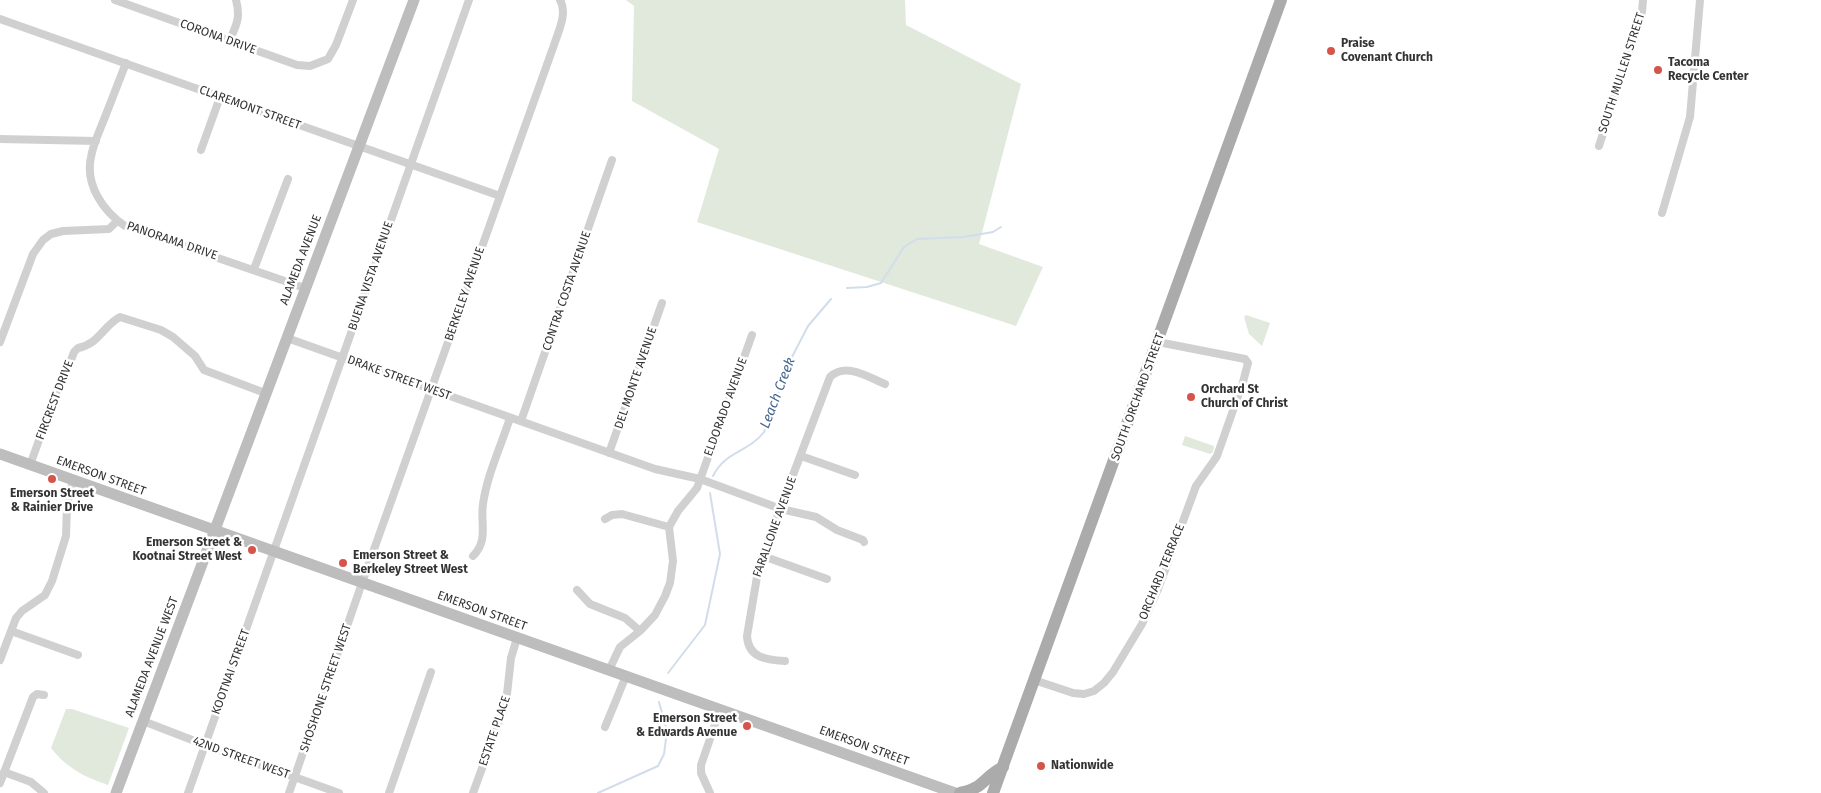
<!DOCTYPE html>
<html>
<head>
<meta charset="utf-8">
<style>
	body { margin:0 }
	canvas { display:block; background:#fff }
</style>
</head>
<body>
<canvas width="1821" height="793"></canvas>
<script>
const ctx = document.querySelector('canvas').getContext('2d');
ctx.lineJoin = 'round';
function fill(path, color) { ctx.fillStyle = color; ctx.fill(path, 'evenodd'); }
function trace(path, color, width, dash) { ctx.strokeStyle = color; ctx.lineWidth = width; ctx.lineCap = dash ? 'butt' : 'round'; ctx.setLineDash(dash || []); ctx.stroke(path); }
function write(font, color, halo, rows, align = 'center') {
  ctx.font = font + ' "Fira Sans",sans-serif'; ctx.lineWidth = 5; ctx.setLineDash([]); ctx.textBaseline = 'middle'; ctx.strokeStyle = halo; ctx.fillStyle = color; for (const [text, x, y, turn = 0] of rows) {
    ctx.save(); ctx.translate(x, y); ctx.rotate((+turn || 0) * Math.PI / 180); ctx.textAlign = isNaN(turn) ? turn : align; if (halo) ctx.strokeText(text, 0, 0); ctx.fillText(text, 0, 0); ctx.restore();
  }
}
fill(new Path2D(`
	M626 0H905L906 25 1021 84 979 244 1043 267 1016 326 697 222 719 149 632 101 634 6Z
	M1246 315 1270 323 1262 346 1249 334 1244 317Z
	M1185 436 1214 446 1213 452 1210 454 1182 445Z
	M66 709H72L129 728 108 785C83 776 68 769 51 748Z`), '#e1e9dd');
trace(new Path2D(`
	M847 288 867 287 881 283 904 247 917 239 964 237 993 232 1001 227
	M713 476C725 451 749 452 764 432L792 357 808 326 831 299
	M668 673 705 625 720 554 710 493
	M598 793 658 766 664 754 667 731 659 702`), '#d2ddeb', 2);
trace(new Path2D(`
	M115 0 297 65 310 66 328 59 336 45 353 0
	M0 19 500 196
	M229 42C236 25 241 19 236 0
	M126 63C119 81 112 99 105 117 100 130 93 144 91 157 85 185 103 211 125 226L305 288
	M0 139 96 141
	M1599 146 1642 12 1643 0
	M201 150 220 97
	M1662 213 1690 117 1700 0
	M254 269 288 179
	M287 338 655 469 700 479 781 509 816 517 837 530 863 540 864 542
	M0 342 33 254 43 240 51 234 63 231 109 229 117 221
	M521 421 612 160
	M609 453 662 303
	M801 456 855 475
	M30 465 59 385 67 371 74 352 78 348C99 344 103 326 120 317L161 330 173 337 195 356 204 370 265 393
	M605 519 612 515 622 514 669 527
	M473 556C489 540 480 523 483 504 487 475 501 446 510 418
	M763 556 827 579
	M577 590 590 604 625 618 640 631
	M11 631 78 655
	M0 660 16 618 22 611 45 595 52 581 66 536 67 504 73 481
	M785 661C767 660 748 658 747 636L759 565 830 377C846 362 868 377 885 384
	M609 670 620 647 640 631 655 615 665 596 670 583 673 561 669 527 678 511 697 488 752 335
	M1034 680 1073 693 1084 694 1094 691 1104 683 1113 672 1142 624 1158 589 1196 486 1213 462 1217 456 1243 382 1248 363 1245 359 1158 342
	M143 721 205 745 339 793
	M605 727 626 676
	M4 772 31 782 44 793
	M0 783 33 697 37 694 44 695
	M188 793 469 0
	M289 793 362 583 554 45C558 32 568 13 560 0
	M389 793 431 672
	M473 793 506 703 511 658 517 638
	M710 793 701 773V765L720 710`), '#d0d0d0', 8);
trace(new Path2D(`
	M0 454 955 793
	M116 793 414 0`), '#bdbdbd', 11);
trace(new Path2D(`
	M960 793C985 788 983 777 1003 767
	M993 793 1281 0`), '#ababab', 12);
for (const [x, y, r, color] of [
	[1331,51,5,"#d5554a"],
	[1658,70,5,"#d5554a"],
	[1191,397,5,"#d5554a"],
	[52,479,5,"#d5554a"],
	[252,550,5,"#d5554a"],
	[343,563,5,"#d5554a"],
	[747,726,5,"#d5554a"],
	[1041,766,5,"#d5554a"]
]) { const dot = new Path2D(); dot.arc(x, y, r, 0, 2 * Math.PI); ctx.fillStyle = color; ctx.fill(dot); trace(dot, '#fff', 2); }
write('12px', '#333', '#fff', [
	["CORONA DRIVE",218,37,20],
	["SOUTH MULLEN STREET",1622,73,-72],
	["CLAREMONT STREET",250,108,20],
	["PANORAMA DRIVE",172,241,19],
	["ALAMEDA AVENUE",301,260,-69],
	["BUENA VISTA AVENUE",371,276,-71],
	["CONTRA COSTA AVENUE",567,291,-71],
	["BERKELEY AVENUE",465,294,-71],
	["DRAKE STREET WEST",399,378,20],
	["DEL MONTE AVENUE",636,378,-71],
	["SOUTH ORCHARD STREET",1138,397,-70],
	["FIRCREST DRIVE",55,400,-69],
	["ELDORADO AVENUE",726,407,-70],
	["EMERSON STREET",101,476,20],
	["FARALLONE AVENUE",775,527,-70],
	["ORCHARD TERRACE",1162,572,-68],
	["EMERSON STREET",482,611,20],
	["ALAMEDA AVENUE WEST",152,657,-69],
	["KOOTNAI STREET",231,672,-70],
	["SHOSHONE STREET WEST",326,688,-71],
	["ESTATE PLACE",495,731,-71],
	["EMERSON STREET",864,746,20],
	["42ND STREET WEST",241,758,20]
]);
write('bold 12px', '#333', '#fff', [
	["Praise",1341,44],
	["Covenant Church",1341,58],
	["Tacoma",1668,63],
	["Recycle Center",1668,77],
	["Orchard St",1201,390],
	["Church of Christ",1201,404],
	["Emerson Street",52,494,"center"],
	["& Rainier Drive",52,508,"center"],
	["Emerson Street &",242,543,"right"],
	["Kootnai Street West",242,557,"right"],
	["Emerson Street &",353,556],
	["Berkeley Street West",353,570],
	["Emerson Street",737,719,"right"],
	["& Edwards Avenue",737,733,"right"],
	["Nationwide",1051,766]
], 'left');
write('italic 14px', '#48688e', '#fff', [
	["Leach Creek",778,393,-69]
]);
</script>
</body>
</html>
